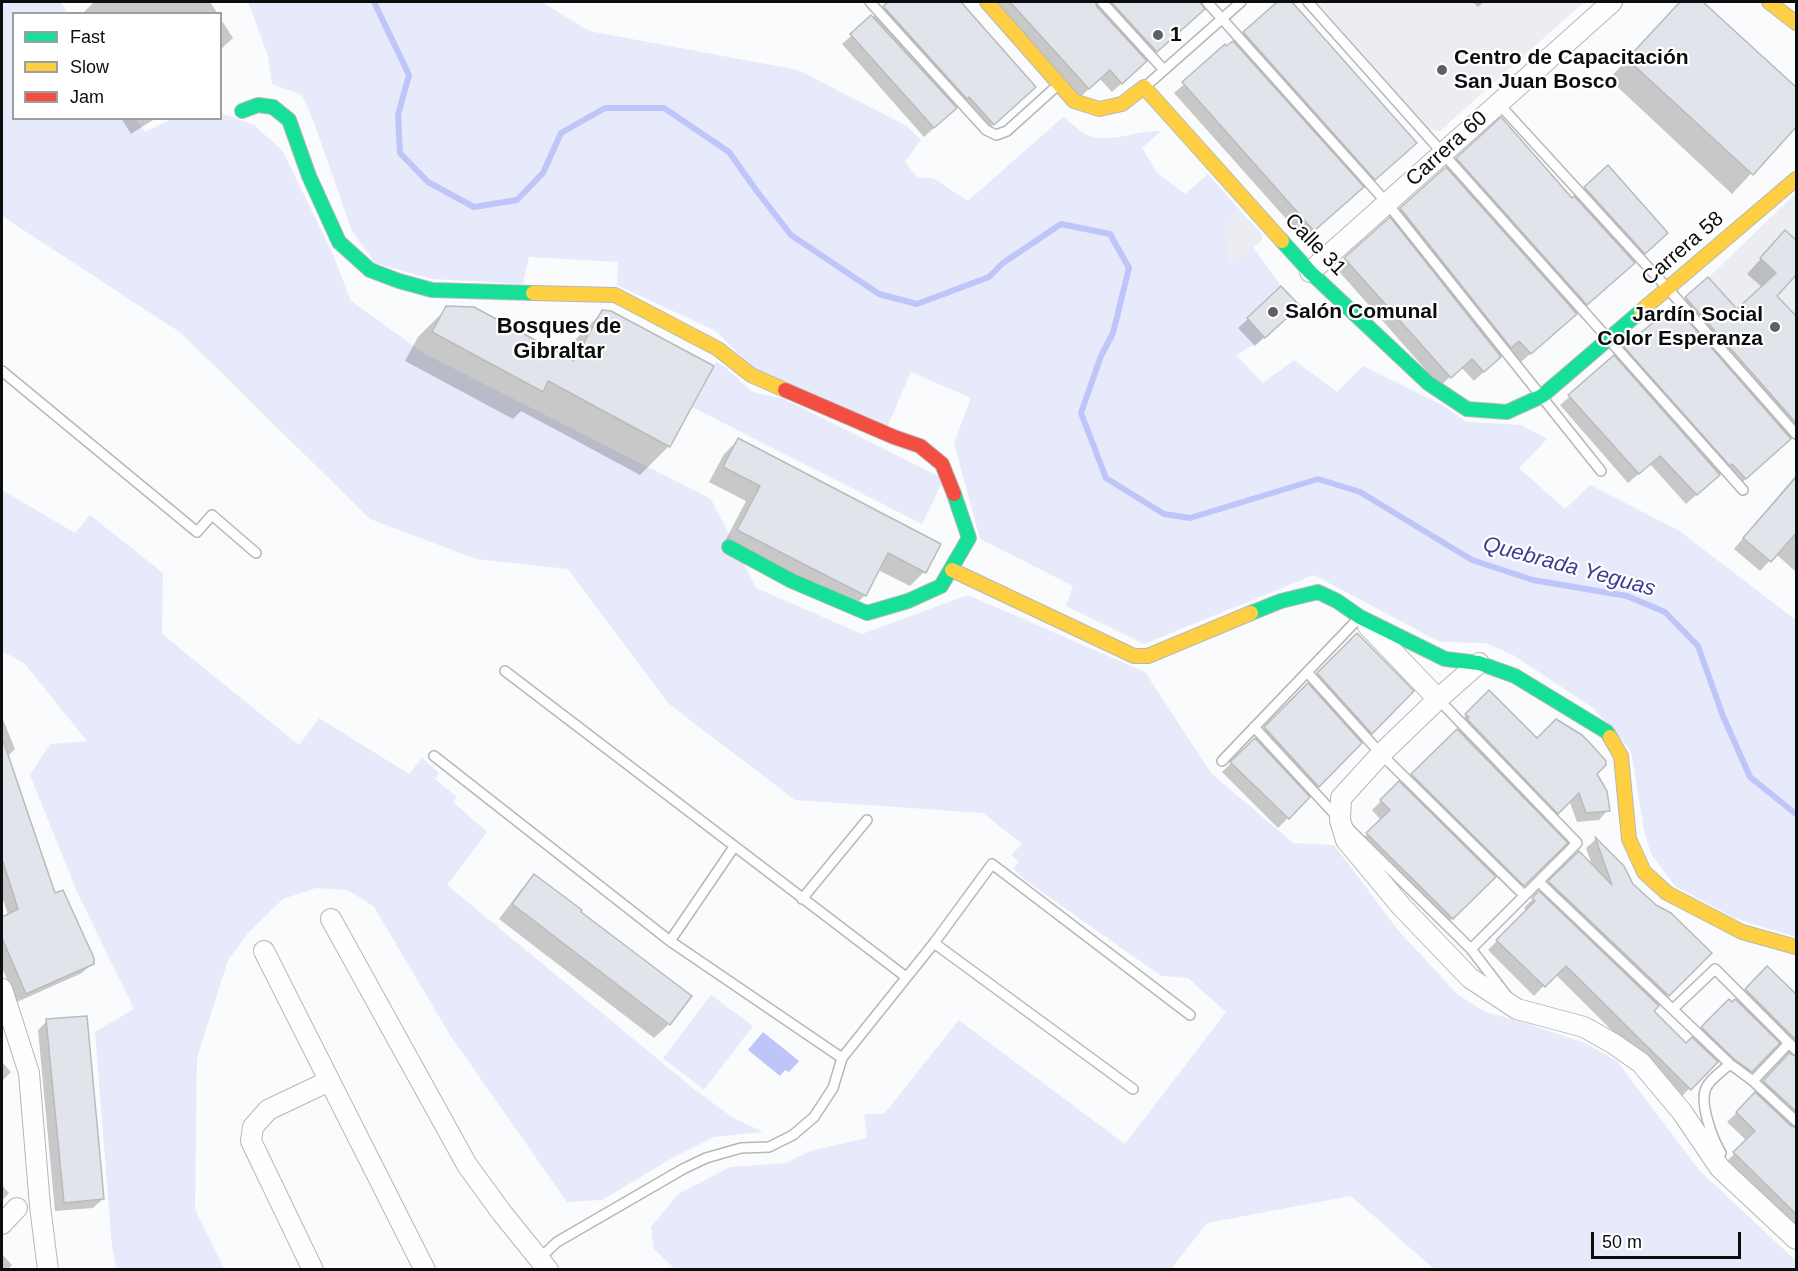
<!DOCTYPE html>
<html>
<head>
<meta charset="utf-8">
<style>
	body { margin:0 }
	#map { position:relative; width:1798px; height:1271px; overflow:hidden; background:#fafbfc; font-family:Helvetica,sans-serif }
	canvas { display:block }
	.frame { position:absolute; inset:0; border:3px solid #0c0d0e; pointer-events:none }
	.legend { position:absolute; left:12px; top:12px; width:210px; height:108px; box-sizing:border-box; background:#fff; border:2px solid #9e9e9f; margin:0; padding:8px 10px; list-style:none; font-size:18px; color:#0c0d0e }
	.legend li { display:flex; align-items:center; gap:12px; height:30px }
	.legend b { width:30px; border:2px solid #9e9e9f }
	.scale { position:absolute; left:1591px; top:1232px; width:150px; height:27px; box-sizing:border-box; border:3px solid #0c0d0e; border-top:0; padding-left:8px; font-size:18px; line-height:21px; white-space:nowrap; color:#0c0d0e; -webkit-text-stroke:4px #fff; paint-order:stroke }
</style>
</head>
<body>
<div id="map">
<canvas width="1798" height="1271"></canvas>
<div class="frame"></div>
<ul class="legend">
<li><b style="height:8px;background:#16e098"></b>Fast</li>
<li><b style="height:8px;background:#ffcf43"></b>Slow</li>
<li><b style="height:8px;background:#f24e42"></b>Jam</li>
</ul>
<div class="scale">50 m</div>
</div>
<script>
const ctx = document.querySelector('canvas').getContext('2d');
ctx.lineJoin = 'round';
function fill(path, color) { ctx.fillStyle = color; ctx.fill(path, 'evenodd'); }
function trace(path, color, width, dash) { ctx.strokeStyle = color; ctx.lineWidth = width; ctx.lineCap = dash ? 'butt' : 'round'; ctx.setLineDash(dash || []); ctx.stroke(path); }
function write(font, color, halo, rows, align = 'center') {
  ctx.font = font + ' Helvetica,sans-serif'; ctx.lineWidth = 4.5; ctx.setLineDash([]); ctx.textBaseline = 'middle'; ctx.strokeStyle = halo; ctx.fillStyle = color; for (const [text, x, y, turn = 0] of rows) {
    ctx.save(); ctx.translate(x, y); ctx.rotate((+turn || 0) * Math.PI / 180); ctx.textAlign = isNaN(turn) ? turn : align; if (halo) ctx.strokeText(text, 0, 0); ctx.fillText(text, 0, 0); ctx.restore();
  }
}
fill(new Path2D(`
	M1317 2H1584L1440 131 1428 129Z
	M1796 193V376L1709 277Z
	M1239 209 1261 233 1262 240 1230 268 1225 224Z`), '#ebedf3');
fill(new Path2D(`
	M2 2H60L68 13 14 14V118L136 119 145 132 172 119 220 118 221 113 254 125 282 150 332 252 351 301 425 354 711 499 756 588 862 634 968 595 1145 672 1211 773 1293 843 1334 845 1398 930 1458 995 1485 1012 1519 1021 1585 1043 1617 1061 1699 1170 1796 1261V1269H1434L1351 1196 1207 1223 1171 1269H675L654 1249 651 1227 678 1194 730 1167 786 1163 810 1151 867 1138 864 1114H884L959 1020 1125 1144 1226 1012 1188 978 1161 976 1025 880 1013 868 1019 862 1011 855 1022 844 983 813 795 800 669 704 568 569 476 559 370 519 181 333 2 216Z
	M248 2H542L589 31 798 70 907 126 921 140 905 162 918 178H933L968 201 1063 117C1071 122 1081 133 1090 136 1114 143 1137 130 1161 131L1142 148 1157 173 1185 194 1208 174 1239 209 1225 224 1230 267 1253 247 1281 286 1247 317 1265 338 1236 355 1263 383 1294 360 1337 392 1363 366 1442 405 1467 422 1521 425 1547 439 1519 468 1565 509 1590 485 1678 530 1796 620V937L1734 918 1675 886 1651 854 1644 830 1631 751 1593 708 1513 655 1485 643 1440 642 1314 575 1144 644 1066 606 1073 586 980 539 954 443 971 398 911 372 886 430 755 371 716 331 617 285 618 262 529 257 523 284 432 279 375 263 352 231 313 120 302 95 272 84 268 56Z
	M716 362 725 367 752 392 784 399 944 479 922 524 692 407Z
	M2 490 75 533 90 515 163 573 162 634 299 745 319 718 409 774 422 758 439 773 435 779 457 797 453 802 487 832 447 885 694 1089 732 1117 763 1132 714 1137 674 1157 602 1200 567 1202 450 1035 374 907 348 890 316 888 283 899 249 932 228 960 197 1058 195 1209 224 1269H117L112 1247 95 1032 134 1009 77 892 30 775 50 744 87 741 24 663 2 651Z
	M711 995 753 1026 704 1090 663 1058Z`), '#e7eafb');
fill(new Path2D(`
	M763 1032 799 1061 789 1072 785 1070 780 1076 748 1050Z`), '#bdc5f9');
fill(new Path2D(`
	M94 2H210L218 14H82Z
	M890 2H958L1034 87 984 133 959 105 924 137 842 44Z
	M992 2H1216L1206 10 1204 8 1112 92 1100 79 1079 98Z
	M1279 2H1290L1415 143 1365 188 1363 186 1304 239 1174 93Z
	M1473 2H1484L1478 7Z
	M1681 2H1701L1796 90V125L1732 194 1609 79Z
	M220 18 233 38 220 50Z
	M121 118H156L131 134Z
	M1457 159 1572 200 1585 188 1656 242 1521 362 1509 349 1474 381 1461 367 1440 386 1336 268Z
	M1785 232 1775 296 1796 319V434L1736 488 1722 472 1686 504 1650 464 1628 483 1560 405 1625 348 1675 309 1708 279 1737 311 1762 287 1747 274Z
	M447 308 564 357 574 341 602 312 712 367 669 446 640 475 521 411 513 419 405 361 418 337Z
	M1288 315 1255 346 1238 328 1248 319Z
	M738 440 924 572 910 586 878 570 865 595 851 609 723 545 746 501 709 482 724 454Z
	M1796 475V572L1776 554 1760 571 1734 549Z
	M1357 635 1412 691 1278 828 1222 772Z
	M1489 692 1537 740 1595 774 1608 810 1599 820 1577 822 1569 800 1546 823 1565 843 1514 894 1495 875 1443 928 1358 844 1381 820 1372 810 1399 783 1401 785 1460 728 1457 724Z
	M2 717 15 749 7 757 54 895 92 964 82 973 17 1002 2 968V918L8 915 2 896Z
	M1595 840 1623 867 1632 885 1709 953 1652 1011 1686 1045 1729 1001 1732 1004 1767 968 1796 997V1234L1725 1163 1747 1141 1727 1122 1757 1093 1754 1091 1790 1054 1778 1042 1742 1080 1717 1061 1680 1098 1555 974 1534 996 1488 950 1527 911 1524 908 1578 853 1593 868 1586 848Z
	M534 876 579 913 669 1024 654 1038 499 919 520 891Z
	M47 1021 103 1199 93 1208 55 1211 38 1030Z
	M2 1062 11 1072 2 1081Z
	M2 1185 9 1193 2 1201Z
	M2 1254 12 1265 7 1270H2Z`), '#0003');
trace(new Path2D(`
	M374 2 409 75 398 115 400 153 428 182 474 207 517 200 543 173 561 133 605 108H664L729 152 756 190 791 235 879 294 917 304 989 277 1003 263 1061 224 1110 234 1129 268 1113 333 1101 356 1081 413 1106 478 1164 514 1190 518 1318 479 1360 492 1472 560 1533 580 1627 596 1665 612 1698 646 1723 716 1750 777 1796 814`), '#bdc5f9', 6);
const building = new Path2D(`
	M888 2H961L1036 87 994 125 969 97 967 99 883 6Z
	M1010 2H1095L1097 7 1147 61 1122 84 1110 70 1089 89Z
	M1111 2H1200L1205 9 1157 52Z
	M1277 2H1292L1417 143 1375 180 1243 32Z
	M1680 2H1703L1797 88V126L1753 175 1627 59Z
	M871 15 957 108 934 128 850 34Z
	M1233 41 1364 187 1314 231 1182 82 1225 44 1226 46Z
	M1501 117 1572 198 1574 196 1635 263 1587 305 1456 158Z
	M1608 165 1668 233 1645 254 1584 187Z
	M1446 167 1577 314 1531 354 1519 341 1511 348 1400 208Z
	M1390 217 1501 357 1484 372 1472 359 1451 378 1344 258Z
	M1785 230 1797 241V274L1777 296 1797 317V424L1685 297 1708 277 1737 309 1776 273 1760 258Z
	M1281 286 1300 306 1265 338 1247 318Z
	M446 306 474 307 574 361 602 310 611 311 714 366 670 447 548 381 543 392 432 332Z
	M1675 306 1791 439 1746 479 1732 464 1730 466 1624 347 1670 308 1671 309Z
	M1614 355 1720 475 1697 495 1660 456 1639 474 1568 395Z
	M738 438 941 544 926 573 888 553 866 596 737 530 760 486 723 467Z
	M1797 476V532L1771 562 1743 538Z
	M1357 633 1414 691 1372 734 1317 673Z
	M1308 683 1362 743 1319 787 1264 727Z
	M1489 690 1537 738 1556 719 1582 735 1590 743 1606 761V765L1597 774 1607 791 1610 811 1586 813 1579 793 1558 814 1467 719 1469 717 1465 714Z
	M1457 729 1568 843 1524 886 1411 774Z
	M1255 738 1310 797 1289 819 1230 762Z
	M4 743 55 893 63 890 94 958V964L26 994 2 938V917L18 909 2 859V744Z
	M1399 781 1496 877 1453 919 1366 833 1390 810 1380 800Z
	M1595 837 1624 866 1633 884 1656 905 1671 913 1712 953 1669 996 1548 881 1579 851 1612 885Z
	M534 874 582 910 581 912 692 996 670 1025 512 904Z
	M1539 891 1659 1006 1654 1011 1686 1043 1692 1037 1718 1062 1691 1090 1566 966 1545 987 1496 940 1535 901 1532 898Z
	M1767 966 1797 995V1041L1745 989Z
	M1729 999 1732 1002 1735 999 1780 1043 1752 1072 1734 1059 1701 1027Z
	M87 1016 104 1199 64 1203 46 1019Z
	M1789 1053 1797 1057V1112L1763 1081Z
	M1755 1092 1791 1126 1797 1128V1215L1733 1152 1755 1131 1736 1112Z`);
fill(building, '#e2e4eb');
trace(building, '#b9babb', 1.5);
const lane = new Path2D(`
	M870 2 986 130 996 135 1007 131 1058 85
	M1102 2 1164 70
	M1207 2 1387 203 1601 471
	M1308 2 1743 490
	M1146 86 1241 2
	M1498 103 1669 290 1796 434
	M2 371 197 532 212 515 256 553
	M505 671 906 977
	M1307 672 1381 754 1524 895
	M1438 699 1577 843 1471 949
	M1254 727 1340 820 1471 949 1507 996
	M434 756 670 941 842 1058
	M1222 761 1357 620
	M1539 882 1730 1064 1753 1081 1796 1121
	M802 899 867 820
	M670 941 734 847
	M934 943 1133 1089
	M1673 1009 1715 969 1796 1050
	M1753 1081 1789 1043
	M1721 1153C1713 1140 1699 1103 1706 1088 1710 1079 1722 1071 1730 1064
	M539 1259 557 1242 683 1169 706 1158 741 1148 769 1147 793 1135 814 1117 833 1088 842 1058 934 943 992 864 1190 1015`);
const street = new Path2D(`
	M1310 272 1612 2
	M1368 626 1438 699
	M1479 663 1438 699 1381 754 1341 798 1340 820 1346 840 1401 906 1470 978 1517 1009 1584 1027 1614 1044 1641 1063 1682 1112 1720 1168 1796 1239
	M331 919 467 1165 502 1213 548 1270
	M264 951 425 1270
	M2 989 29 1073 40 1206 48 1270
	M2 1224 17 1208
	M313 1270 251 1141 253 1127 268 1110 329 1081`);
const fast = new Path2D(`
	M242 111 258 105 273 107 289 120 309 176 339 242 370 270 399 281 432 290 533 293
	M1282 241 1310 272 1428 383 1467 409 1507 412 1542 396 1641 311
	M729 547 792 581 867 613 908 601 941 586 969 538 954 494
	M1251 613 1281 601 1318 592 1337 601 1360 617 1445 659 1479 663 1515 676 1607 732 1610 737`);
const slow = new Path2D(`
	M987 2 1074 101 1099 109 1122 104 1144 87 1282 241
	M1769 2 1796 23
	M533 293 615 295 718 349 751 375 785 390
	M1641 311 1796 179
	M952 570 1134 656H1148L1251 613
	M1610 737 1621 756 1629 839 1644 872 1667 893 1742 932 1796 947`);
const jam = new Path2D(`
	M785 390 894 437 920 446 942 464 954 494`);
trace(lane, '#b7b7b8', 12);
trace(street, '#b7b7b8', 22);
trace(fast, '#b7b7b8', 16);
trace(slow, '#b7b7b8', 16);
trace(jam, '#b7b7b8', 16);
trace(lane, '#fefeff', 9);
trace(street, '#fefeff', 20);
trace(fast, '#16e098', 14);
trace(slow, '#ffcf43', 14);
trace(jam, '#f24e42', 14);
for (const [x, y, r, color] of [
	[1158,35,6,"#5f6061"],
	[1442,70,6,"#5f6061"],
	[1273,312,6,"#5f6061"],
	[1775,327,6,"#5f6061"]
]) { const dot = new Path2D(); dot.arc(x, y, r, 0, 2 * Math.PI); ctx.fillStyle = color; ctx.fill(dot); trace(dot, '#fff', 2); }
write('bold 21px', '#0c0d0e', '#fff', [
	["1",1170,35],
	["Centro de Capacitación",1454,58],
	["San Juan Bosco",1454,82],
	["Salón Comunal",1285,312],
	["Jardín Social",1763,315,"right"],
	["Color Esperanza",1763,339,"right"]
], 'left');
write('21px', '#0c0d0e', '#fff', [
	["Carrera 60",1447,149,-42],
	["Calle 31",1315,245,46],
	["Carrera 58",1683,249,-41]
]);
write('bold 22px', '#0c0d0e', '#fff', [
	["Bosques de",559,327],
	["Gibraltar",559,352]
]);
write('italic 22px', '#3b3e93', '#fff', [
	["Quebrada Yeguas",1569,567,15]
]);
</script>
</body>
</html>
